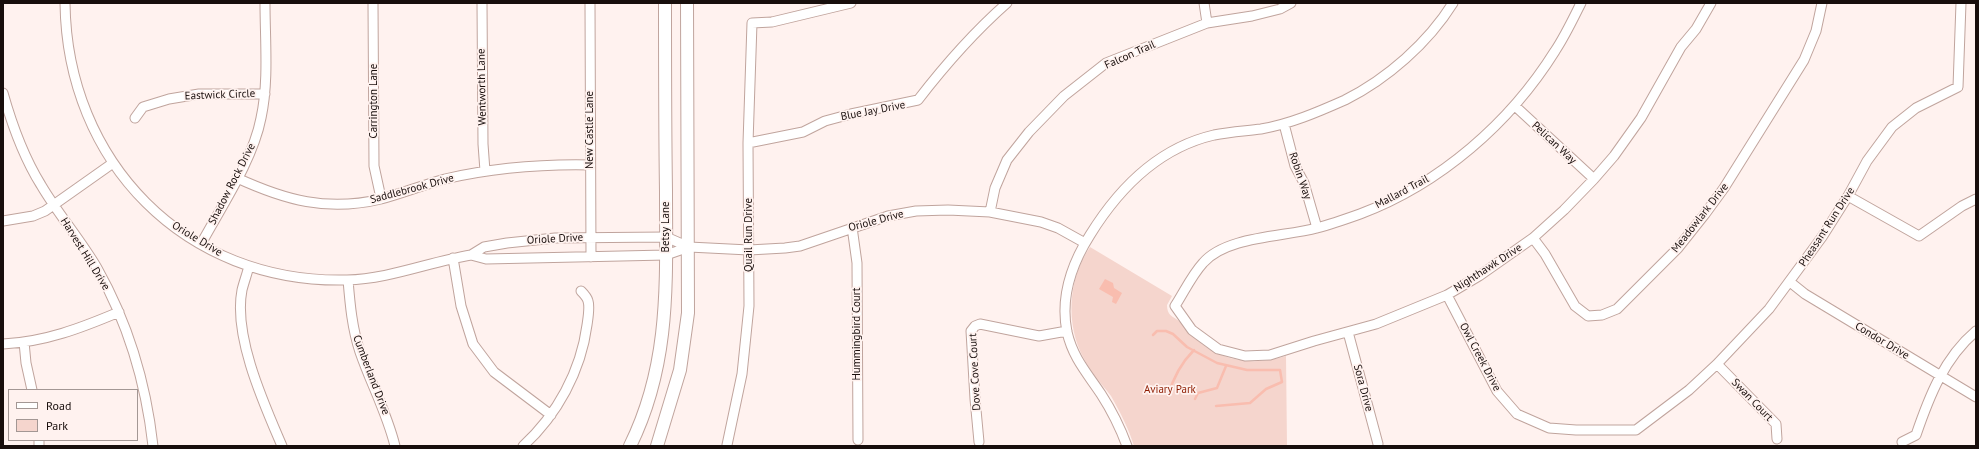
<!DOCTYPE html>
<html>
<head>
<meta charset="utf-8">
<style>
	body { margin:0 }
	#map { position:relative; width:1979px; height:449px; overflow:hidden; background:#fff2ef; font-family:"PT Sans",sans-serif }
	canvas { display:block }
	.frame { position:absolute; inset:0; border:4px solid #180e0c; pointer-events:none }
	.legend { position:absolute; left:8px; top:389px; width:130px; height:52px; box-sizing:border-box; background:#fff2ef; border:1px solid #a39794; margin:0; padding:5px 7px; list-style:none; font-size:12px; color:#180e0c }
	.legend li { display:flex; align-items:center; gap:8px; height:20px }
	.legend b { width:20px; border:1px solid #a39794 }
</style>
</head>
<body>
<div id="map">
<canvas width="1979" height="449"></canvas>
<div class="frame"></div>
<ul class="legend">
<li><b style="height:5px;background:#fff"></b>Road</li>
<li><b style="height:11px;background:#f5d5cd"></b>Park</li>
</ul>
</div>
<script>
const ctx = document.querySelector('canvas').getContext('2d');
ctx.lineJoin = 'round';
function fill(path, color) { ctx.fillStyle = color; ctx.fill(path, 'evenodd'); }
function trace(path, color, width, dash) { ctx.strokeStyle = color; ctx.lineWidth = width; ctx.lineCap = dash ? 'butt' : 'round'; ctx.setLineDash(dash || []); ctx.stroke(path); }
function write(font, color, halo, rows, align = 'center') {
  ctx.font = font + ' "PT Sans",sans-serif'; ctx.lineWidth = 3.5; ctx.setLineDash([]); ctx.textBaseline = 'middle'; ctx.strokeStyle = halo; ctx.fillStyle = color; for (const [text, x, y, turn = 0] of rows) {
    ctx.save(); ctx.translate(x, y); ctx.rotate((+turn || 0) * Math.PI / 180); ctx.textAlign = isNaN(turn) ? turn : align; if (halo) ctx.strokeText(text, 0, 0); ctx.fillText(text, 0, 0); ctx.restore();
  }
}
fill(new Path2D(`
	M1090 247 1172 296 1167 305C1167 315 1172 316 1179 321 1185 327 1189 334 1196 339 1221 362 1255 366 1286 356L1287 446H1134C1129 429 1120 412 1111 396 1102 384 1091 373 1084 359 1065 324 1068 279 1090 247Z`), '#f5d5cd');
fill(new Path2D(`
	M1105 279 1113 283 1114 288 1122 293 1116 304 1112 302 1113 297 1099 289Z`), '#f9bdaf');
trace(new Path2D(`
	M1153 335 1157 331H1166L1173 334 1187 347 1217 363 1247 370H1280L1282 382 1266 389 1250 403 1216 406
	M1168 396C1173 378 1181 363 1194 350
	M1195 399 1198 393 1217 388 1226 366`), '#f9bdaf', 2.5);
const minor = new Path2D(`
	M65 3C67 162 185 284 347 280 389 279 429 262 471 255L484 247 507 243 555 238 666 237 689 247 749 250 785 248 800 246 888 216 916 211 948 210 990 212 1041 222 1058 228 1085 243
	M373 3 374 166 381 198
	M482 3 483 144 485 171
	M590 3 591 257
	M1204 3 1207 23
	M1581 3C1573 19 1565 36 1555 51 1510 123 1440 184 1360 214 1346 219 1332 224 1317 228 1284 237 1226 236 1203 263 1192 275 1184 292 1175 306L1192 330 1218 349 1245 356 1270 355 1314 341 1376 324 1447 295 1479 276 1533 238 1564 210 1594 179 1614 156 1641 118 1681 47 1696 29 1711 3
	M3 93C12 125 23 156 41 185 58 214 80 239 97 268 128 323 146 383 153 446
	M1515 106 1594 179
	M135 118 143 107 169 99 199 94H265
	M1284 124 1295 166 1304 183 1317 228
	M748 143 803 132 825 121 851 114 918 100C945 65 973 33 1007 3
	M237 178C285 200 327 212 381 199 403 193 423 185 445 179 493 168 541 164 590 165
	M1848 196 1919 236 1962 206 1976 199
	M990 212 995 188 1007 160 1029 132 1064 96 1106 63 1207 23 1252 16 1280 9 1291 3
	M3 221 33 216 45 211 113 163
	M852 227 857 263 858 440
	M1533 238 1545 254 1575 306 1588 316 1602 315 1617 309 1678 248 1705 214 1724 188 1804 60 1816 31 1822 3
	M201 244C221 207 253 160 261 118 269 81 265 41 265 3
	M471 255 486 259 666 255 689 247
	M453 258 461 306 473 344 494 372 551 415
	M249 266C247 274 244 282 242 290 233 336 264 404 282 446
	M348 280C350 304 352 328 360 352 371 384 387 413 395 446
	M1790 282 1805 294 1976 397
	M1447 295 1497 391 1517 414 1549 428 1576 430H1636L1689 390 1717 364 1769 309 1822 237 1848 196 1867 161 1892 127 1916 108 1958 87 1961 3
	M1348 332 1378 444
	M24 342 26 363 32 390
	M3 344C45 342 81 328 119 312
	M1717 364 1776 424 1777 439
	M39 440V446
	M979 442 975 399 971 331 975 326 980 324 1039 336 1067 331
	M1902 442 1916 435C1929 397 1944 358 1976 331
	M727 445 742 374 749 306 748 143 752 23 772 22 851 3
	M523 446C557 415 581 371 587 325 588 318 590 307 588 301 587 297 583 293 581 291
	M1127 446C1120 427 1112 411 1101 394 1087 373 1073 358 1067 332 1060 297 1071 265 1090 235 1119 188 1158 148 1214 135 1229 132 1245 131 1261 129 1290 124 1318 112 1345 100 1387 79 1428 43 1453 3`);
const secondary = new Path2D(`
	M630 446C671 363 666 281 666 191 665 128 665 66 665 3
	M657 446 680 370 688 313 687 3`);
trace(minor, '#c0a49d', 11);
trace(secondary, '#c0a49d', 14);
trace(minor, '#fff', 9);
trace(secondary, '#fff', 12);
write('11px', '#180e0c', '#fff2ef', [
	["Falcon Trail",1130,55,-24],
	["Wentworth Lane",482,87,-91],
	["Eastwick Circle",220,95,-2],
	["Carrington Lane",374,101,-90],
	["Blue Jay Drive",873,111,-11],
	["New Castle Lane",590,130,-90],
	["Pelican Way",1554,143,43],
	["Robin Way",1300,176,71],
	["Shadow Rock Drive",232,184,-63],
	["Saddlebrook Drive",412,189,-15],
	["Mallard Trail",1402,192,-28],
	["Meadowlark Drive",1700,218,-52],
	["Oriole Drive",876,221,-15],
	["Betsy Lane",666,227,-90],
	["Pheasant Run Drive",1827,227,-57],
	["Quail Run Drive",749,235,-90],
	["Oriole Drive",197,239,31],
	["Oriole Drive",555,239,-3],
	["Harvest Hill Drive",85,254,58],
	["Nighthawk Drive",1488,268,-33],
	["Hummingbird Court",857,334,-90],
	["Condor Drive",1882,341,31],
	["Owl Creek Drive",1480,357,62],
	["Dove Cove Court",975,372,-93],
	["Cumberland Drive",371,375,69],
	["Sora Drive",1363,388,75],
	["Swan Court",1752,400,46]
]);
write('11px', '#8e1d02', '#fff2ef', [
	["Aviary Park",1170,390]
]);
</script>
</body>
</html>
